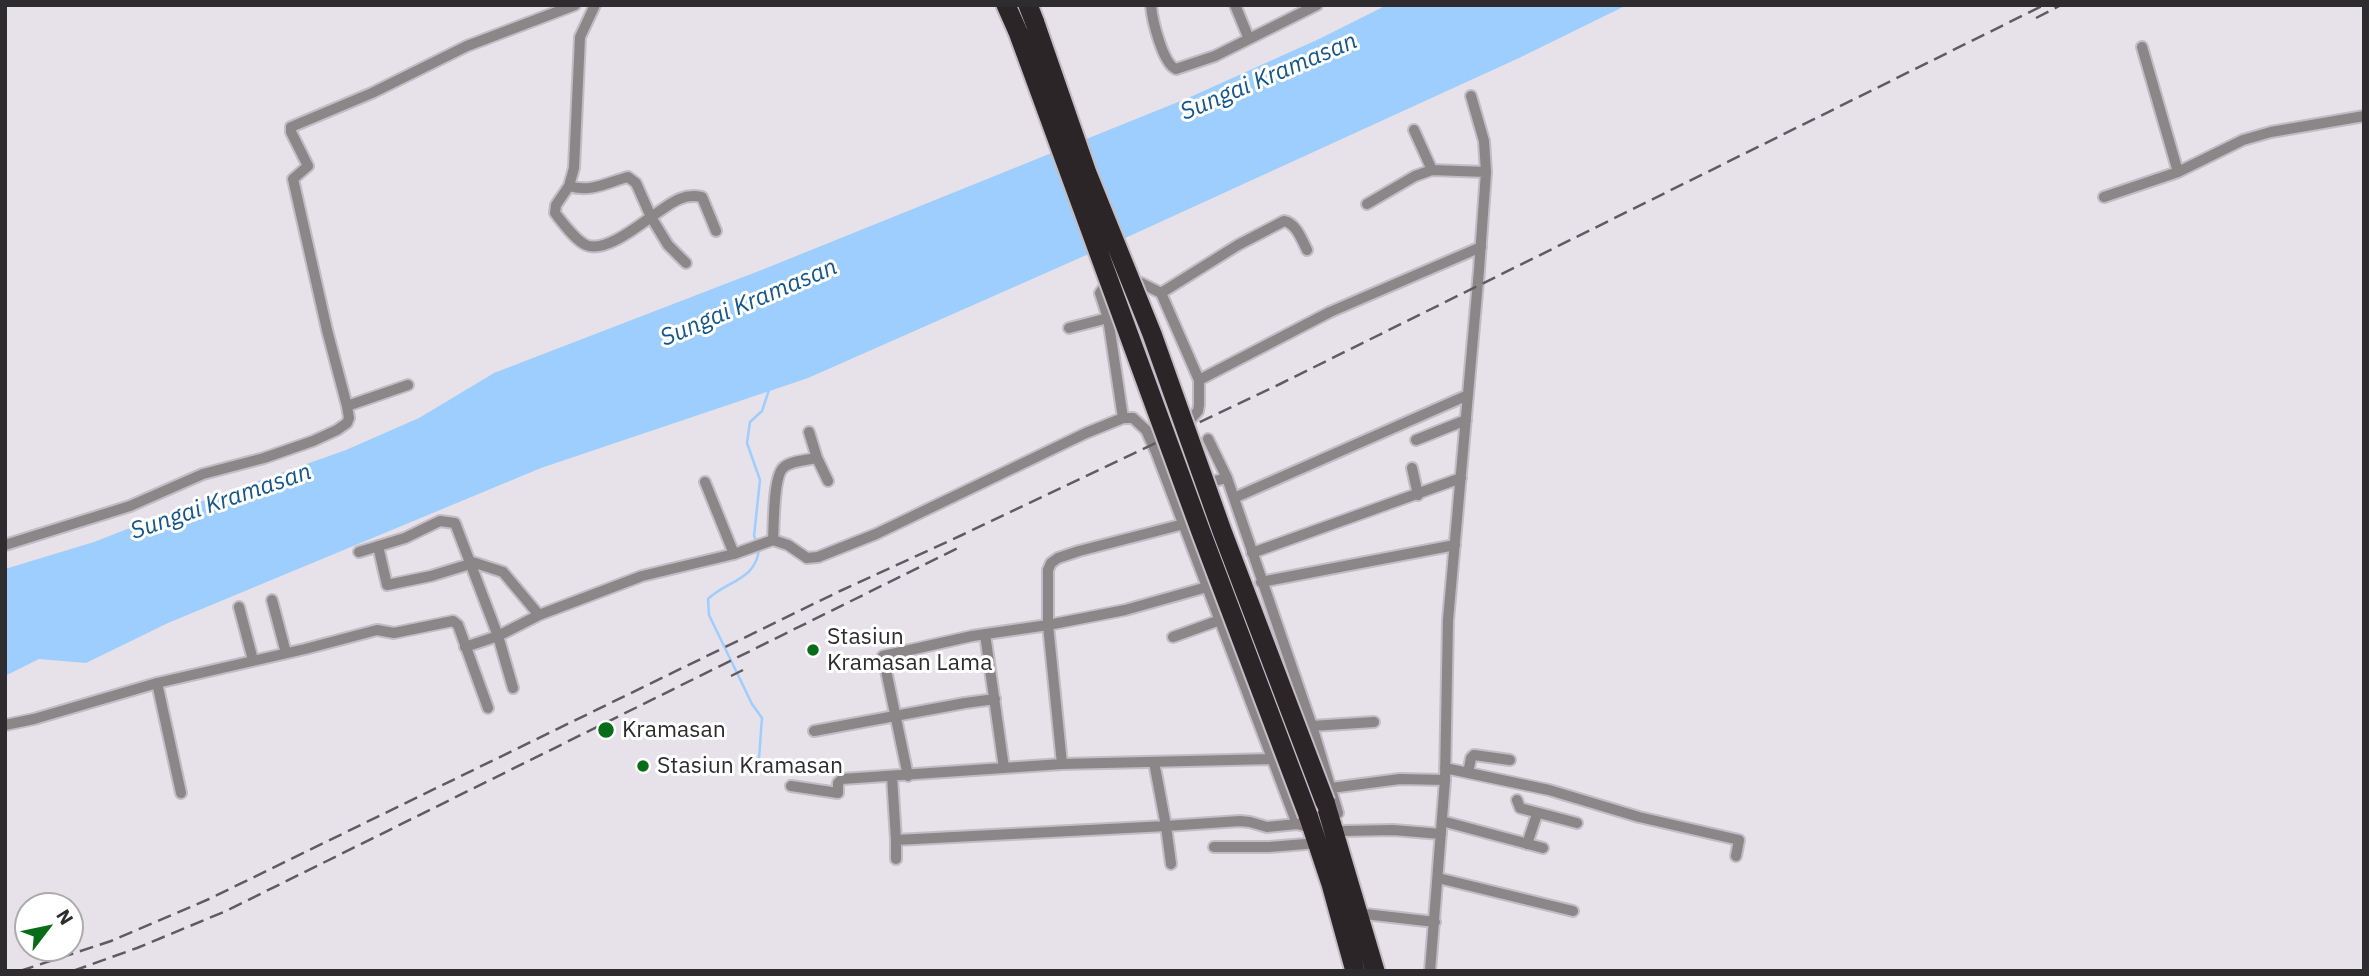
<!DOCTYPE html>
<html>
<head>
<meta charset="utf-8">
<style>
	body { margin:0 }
	#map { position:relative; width:2369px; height:976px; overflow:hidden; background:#e7e1e9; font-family:"IBM Plex Sans",sans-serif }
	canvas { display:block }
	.frame { position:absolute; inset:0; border:7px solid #2e2c2f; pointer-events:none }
	.north { position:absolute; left:14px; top:892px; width:70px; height:70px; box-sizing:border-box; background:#fff; border:2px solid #ababac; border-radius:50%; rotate:58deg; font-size:19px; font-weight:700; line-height:28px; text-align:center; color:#2e2c2f }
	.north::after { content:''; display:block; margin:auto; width:24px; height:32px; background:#096c18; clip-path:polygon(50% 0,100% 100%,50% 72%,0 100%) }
</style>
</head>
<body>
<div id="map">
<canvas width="2369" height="976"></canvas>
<div class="frame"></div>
<div class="north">N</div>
</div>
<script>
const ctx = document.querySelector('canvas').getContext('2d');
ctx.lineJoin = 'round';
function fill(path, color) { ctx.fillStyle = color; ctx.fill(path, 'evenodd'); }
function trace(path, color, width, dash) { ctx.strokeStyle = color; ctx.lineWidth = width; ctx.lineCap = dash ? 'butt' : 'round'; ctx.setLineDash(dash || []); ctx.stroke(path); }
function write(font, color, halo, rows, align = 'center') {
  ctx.font = font + ' "IBM Plex Sans",sans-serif'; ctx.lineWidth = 6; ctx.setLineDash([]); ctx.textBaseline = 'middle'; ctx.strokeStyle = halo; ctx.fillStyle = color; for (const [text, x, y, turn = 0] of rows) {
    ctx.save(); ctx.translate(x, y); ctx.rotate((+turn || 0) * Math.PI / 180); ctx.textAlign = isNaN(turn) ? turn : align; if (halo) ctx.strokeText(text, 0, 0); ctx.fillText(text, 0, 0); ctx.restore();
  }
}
fill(new Path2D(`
	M1387 5H1627L1519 58 1134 234 808 378 541 468 168 623 86 663 39 659 5 676V569L94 542 171 512 346 450 419 418 494 373 764 269 1188 98 1319 39Z`), '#9ecefd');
trace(new Path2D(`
	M757 542 754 536 760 480 747 443 750 422 762 411 769 390
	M759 758 762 718 752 704 709 615 708 599C726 581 757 580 759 548`), '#9ecefd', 2.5);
const street = new Path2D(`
	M595 5 580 37 574 168 569 186 556 205 555 213C563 223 575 240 586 245 604 253 637 227 651 217L668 245 686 263
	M1151 5C1152 20 1163 64 1176 69L1215 56 1317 5
	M1235 5 1249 39
	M2142 47 2178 172
	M1414 130 1432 170
	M569 186C591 193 608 182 628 177L636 183 651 217C668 206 681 192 702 197L716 231
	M2104 197 2178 172 2243 140 2271 132 2364 116
	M1367 204 1415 176 1432 170 1486 172
	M1130 283H1141L1161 293
	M1114 285 1103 289 1100 293 1108 318 1123 418
	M1069 328 1108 318
	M1199 380 1330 312 1481 247
	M347 406 327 330 293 179 308 166 291 132V127L372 93 467 46 575 5
	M809 432 817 458
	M1162 439 1190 420 1198 411 1199 405V380L1161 293 1238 245 1284 221C1296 223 1302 240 1307 250
	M1208 439 1227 478
	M1416 440 1466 420
	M1412 468 1418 495
	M705 482 734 554
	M1181 489 1227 478 1312 726 1338 813
	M1234 498 1468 395
	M773 540C774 525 773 475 784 467 791 461 807 460 817 458L828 481
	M5 545 130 506 203 474 264 458 313 441 337 430 347 423 349 418 347 406 408 385
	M378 546 387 585 431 576 470 564
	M359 552 405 538 440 521 455 523 498 636 513 688
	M1252 553 1461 478
	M469 561 503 572 539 615 642 576 734 554 773 540 788 545 807 558 818 557 876 534 1086 433 1123 418H1133L1146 430 1156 452 1297 824 1312 828
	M1261 582 1455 545
	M272 600 286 653
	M239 607 253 660
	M985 634 1004 768
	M1173 637 1220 620
	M465 647 498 636 539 615
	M157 683 181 793
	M5 725 34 719 157 683 305 649 377 630 394 633 453 621 458 625 488 708
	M1312 726 1374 722
	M814 731 965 703 995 699
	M1154 762 1166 826 1240 821 1250 822 1267 827 1297 824
	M1062 764 1048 625V570L1051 563 1058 558 1079 551 1184 524
	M1445 768 1549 790 1639 817 1739 840 1736 856
	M1468 773 1471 758 1474 755 1510 760
	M892 776 896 840
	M908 776 883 656 972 636 1048 625 1125 610 1207 587
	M791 786 838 793V783L842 779 1062 764 1272 759
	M1331 788 1400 779 1445 780
	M1517 800 1520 808 1577 823
	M1442 821 1543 848
	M1343 831 1393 830 1441 834
	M1527 844 1537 814
	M1214 847H1269L1318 843
	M896 859V840L1166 826 1171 864
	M1438 878 1573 911
	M1365 914 1435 922
	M1430 971 1445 780 1448 620 1479 270 1486 172 1484 141 1471 96`);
const highway = new Path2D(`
	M1006 5 1018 32
	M1028 5 1035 23
	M1325 802 1375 971
	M1308 815 1331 884 1355 971`);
trace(street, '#c2bdc4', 14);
trace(highway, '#c2bdc4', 23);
trace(street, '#8b8789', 10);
trace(highway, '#2c2528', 19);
trace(new Path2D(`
	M2036 18 2061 5
	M731 676 743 670
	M20 971 111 941 209 899 840 591 962 535 1280 384 2044 5
	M73 971 137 948 226 911 962 546`), '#5f5c60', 2.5, [14, 7]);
const highwayBridge = new Path2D(`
	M1035 23 1087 173 1152 334 1222 531 1325 802
	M1018 32 1201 532 1308 815`);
trace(highwayBridge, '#c2bdc4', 23, []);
trace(highwayBridge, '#2c2528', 19);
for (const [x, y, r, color] of [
	[813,650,7,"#096c18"],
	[606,730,9,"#096c18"],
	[643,766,7,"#096c18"]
]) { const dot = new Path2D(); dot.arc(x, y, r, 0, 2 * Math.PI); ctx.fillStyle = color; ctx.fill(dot); trace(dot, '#fff', 2.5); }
write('23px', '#2e2c2f', '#fff', [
	["Stasiun",827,637],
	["Kramasan Lama",827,663],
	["Kramasan",622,730],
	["Stasiun Kramasan",657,766]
], 'left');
write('italic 24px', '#14578b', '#fff', [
	["Sungai Kramasan",1269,77,-23],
	["Sungai Kramasan",749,303,-23],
	["Sungai Kramasan",221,502,-19]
]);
</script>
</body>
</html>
